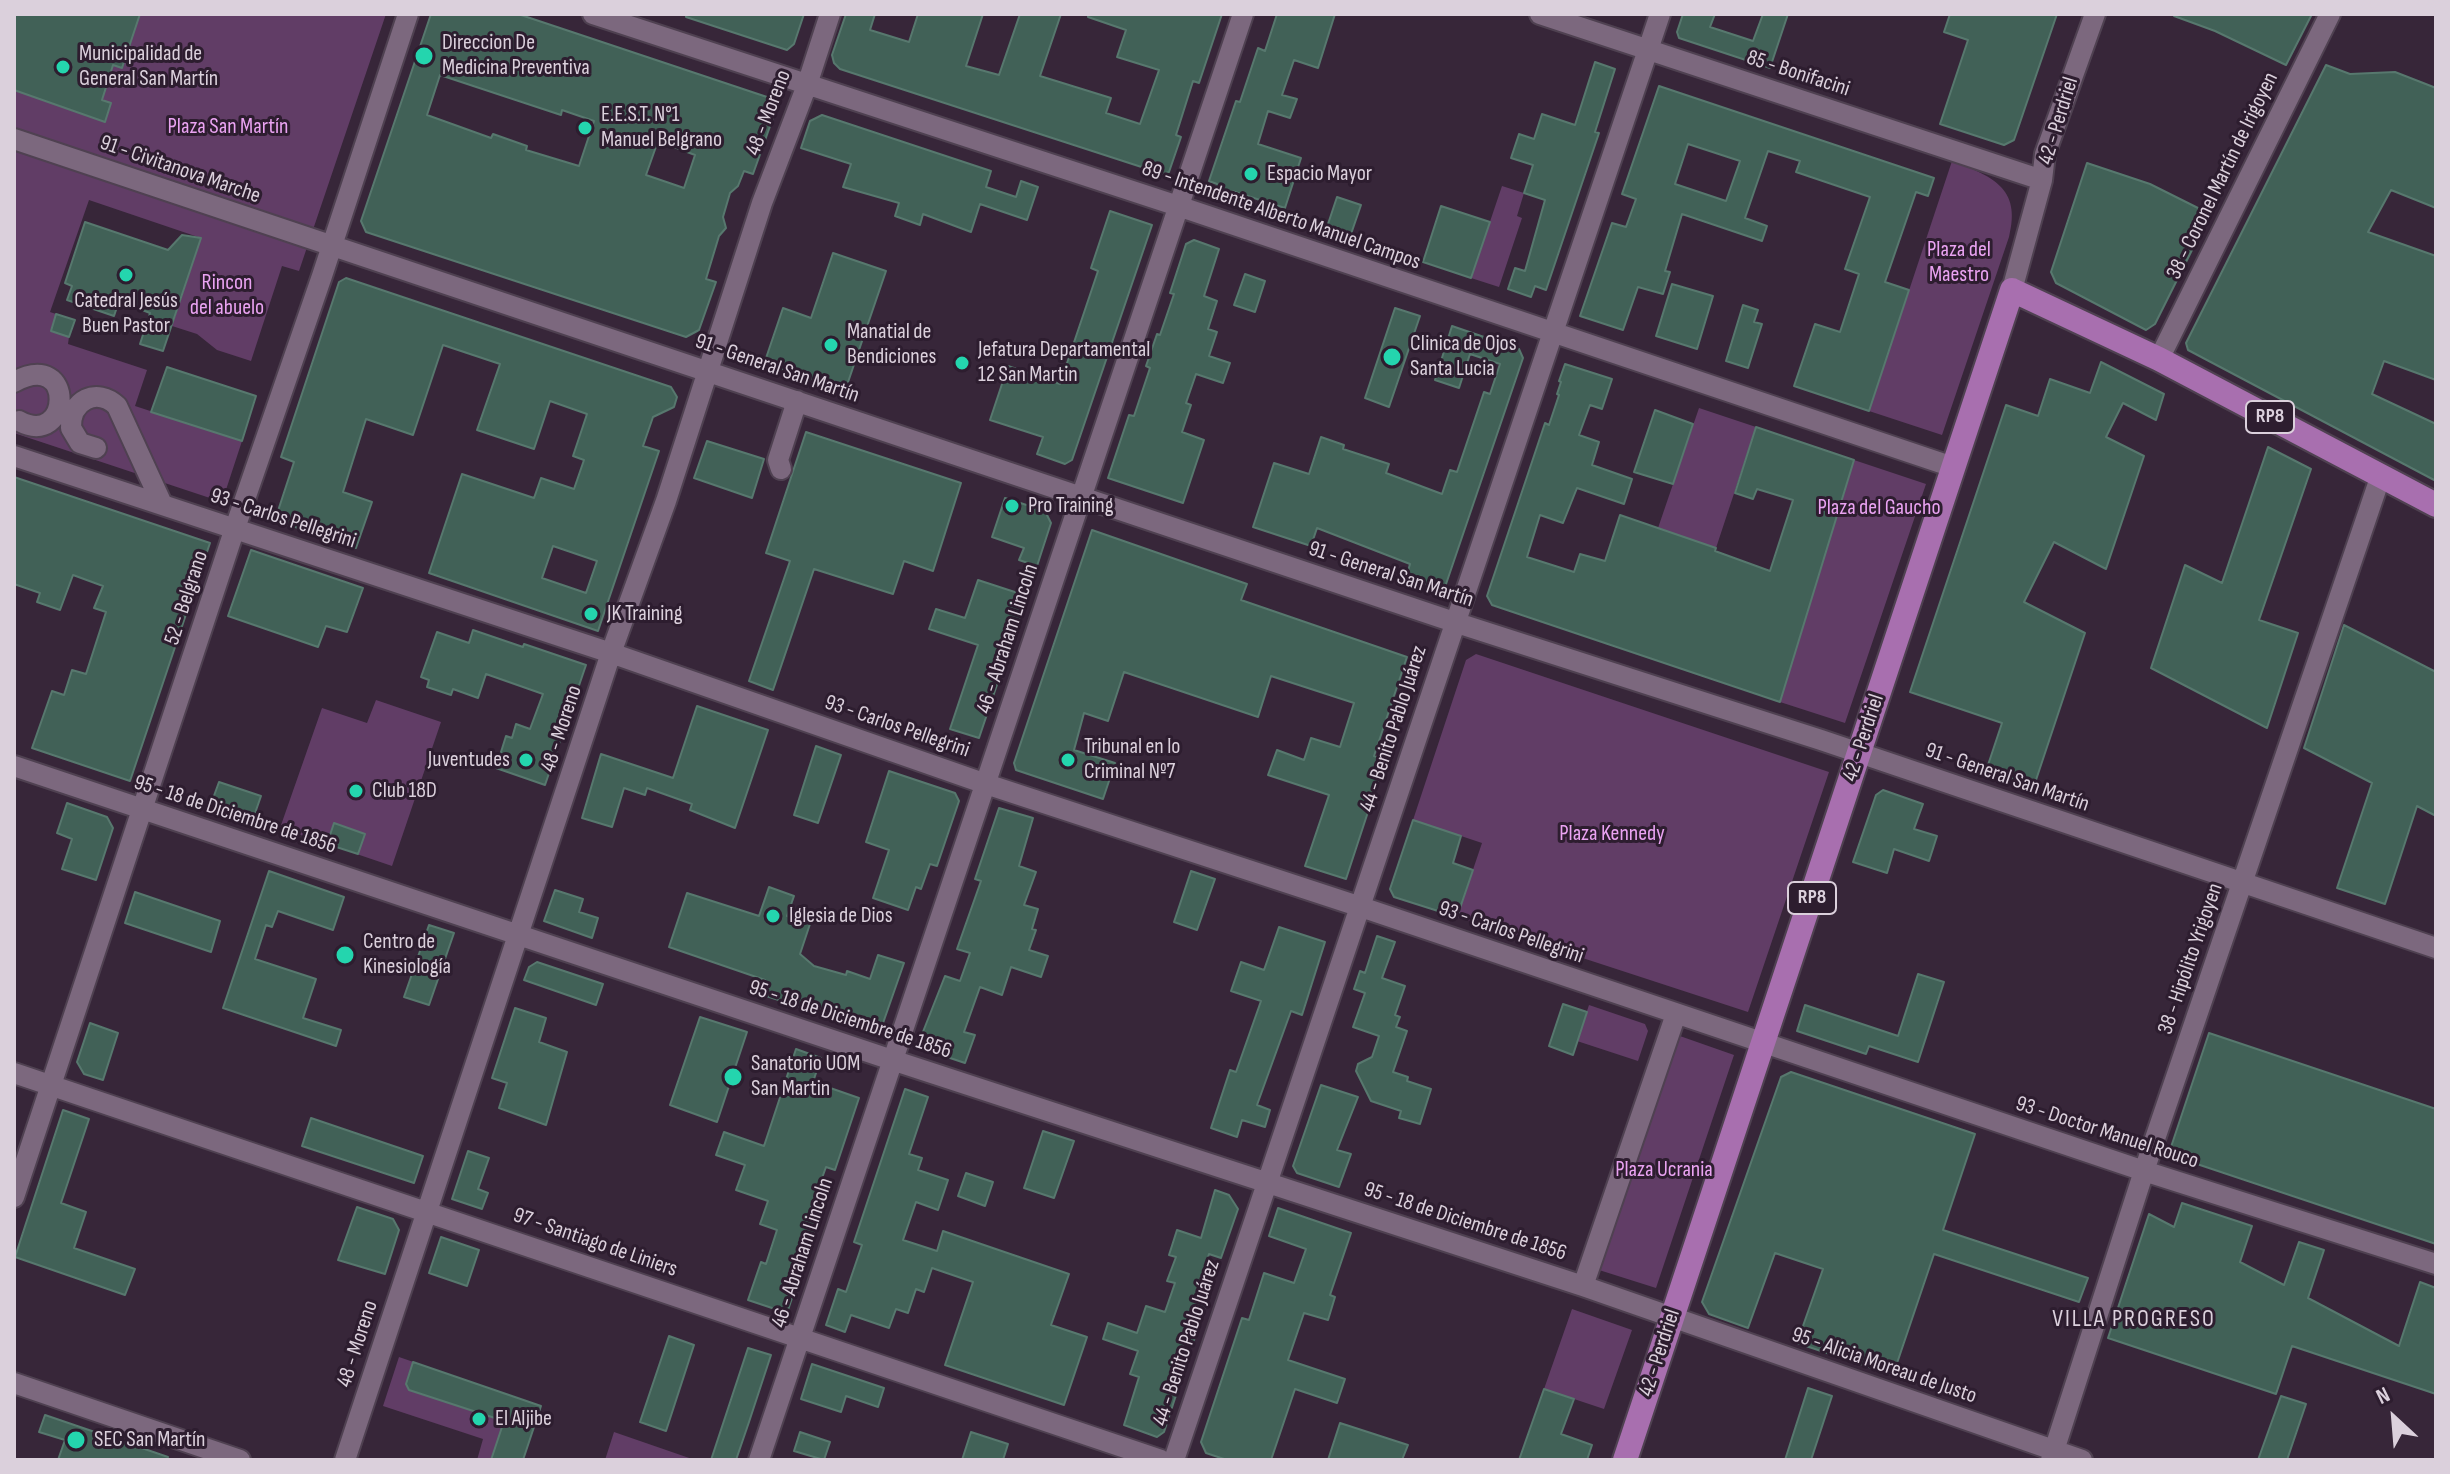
<!DOCTYPE html>
<html>
<head>
<meta charset="utf-8">
<style>
	body { margin:0 }
	#map { position:relative; width:2450px; height:1474px; overflow:hidden; background:#372639; font-family:"Sofia Sans Condensed",sans-serif }
	canvas { display:block }
	.frame { position:absolute; inset:0; border:16px solid #dbd0dc; pointer-events:none }
	.north { position:absolute; left:2354px; top:1378px; width:80px; height:80px; -webkit-text-stroke:6px #2d1d2f; paint-order:stroke; rotate:334deg; font-size:22px; font-weight:700; line-height:32px; text-align:center; color:#dbd0dc }
	.north::after { content:''; display:block; margin:auto; width:28px; height:36px; background:#dbd0dc; clip-path:polygon(50% 0,100% 100%,50% 72%,0 100%) }
</style>
</head>
<body>
<div id="map">
<canvas width="2450" height="1474"></canvas>
<div class="frame"></div>
<div class="north">N</div>
</div>
<script>
const ctx = document.querySelector('canvas').getContext('2d');
ctx.lineJoin = 'round';
function fill(path, color) { ctx.fillStyle = color; ctx.fill(path, 'evenodd'); }
function trace(path, color, width, dash) { ctx.strokeStyle = color; ctx.lineWidth = width; ctx.lineCap = dash ? 'butt' : 'round'; ctx.setLineDash(dash || []); ctx.stroke(path); }
function write(font, color, halo, rows, align = 'center') {
  ctx.font = font + ' "Sofia Sans Condensed",sans-serif'; ctx.lineWidth = 6; ctx.setLineDash([]); ctx.textBaseline = 'middle'; ctx.strokeStyle = halo; ctx.fillStyle = color; for (const [text, x, y, turn = 0] of rows) {
    ctx.save(); ctx.translate(x, y); ctx.rotate((+turn || 0) * Math.PI / 180); ctx.textAlign = isNaN(turn) ? turn : align; if (halo) ctx.strokeText(text, 0, 0); ctx.fillText(text, 0, 0); ctx.restore();
  }
}
fill(new Path2D(`
	M14 14H386L299 271 282 266 251 361 217 350 197 334 172 326 201 238 89 200 50 312 56 314 51 331 69 337 68 344 147 370 135 406 242 441 222 502 14 433Z
	M1952 161C1991 176 2022 187 2009 237L1942 435 1869 411Z
	M1502 186 1524 193 1517 216 1522 218 1499 287 1471 278Z
	M1699 408 1756 427 1716 548 1658 528Z
	M1854 460 1926 484 1845 723 1780 702Z
	M1476 654 1829 772 1748 1012 1457 917 1482 843 1413 820 1466 660Z
	M376 700 441 722 392 866 280 828 322 708 367 723Z
	M1589 1005 1645 1024 1648 1031 1638 1061 1577 1041Z
	M1677 1035 1734 1055 1656 1288 1599 1270Z
	M1572 1309 1632 1330 1604 1409 1544 1389Z
	M399 1357 541 1406 523 1460H477L483 1439 383 1406Z
	M614 1432 695 1460H605Z`), '#613d66');
const building = new Path2D(`
	M14 14H140L122 68 113 65 102 100 111 103 105 122 14 90Z
	M431 14H518L779 101 753 174 744 171 738 186 730 193 723 217 726 228 719 236 706 279 716 282 699 330 686 337 366 232 361 221ZM440 75 561 115 562 110 594 121 579 166 526 150 527 146 493 134 491 138 427 115ZM658 141 695 155 684 188 646 175Z
	M686 14H804L794 44 787 50 686 17Z
	M846 14H875L870 30 909 42 918 14H983L966 66 999 75 1020 14H1061L1040 76 1111 98 1106 113 1140 124 1159 70 1117 57 1126 30 1088 17V14H1222L1199 83 1193 81 1176 135 1181 137 1169 172 1163 174 840 69 834 63 832 55Z
	M1277 14H1335L1318 68 1294 60 1282 95 1297 99 1290 118 1268 111 1258 144 1301 158 1285 208 1232 191 1230 198 1214 192 1217 184 1209 181 1236 101 1240 102 1258 48 1265 51Z
	M1683 14H1715L1710 27 1753 41 1763 14H1788L1770 68 1679 38 1677 32Z
	M1950 14H2057L2014 140 2004 145 1940 124 1968 40 1944 32Z
	M2174 14H2312L2286 65 2215 31 2174 16Z
	M1595 62 1615 69 1595 132 1599 133 1546 290 1535 286 1531 297 1508 289 1515 268 1525 271 1545 200 1524 193 1533 165 1511 158 1519 134 1534 139 1542 114 1575 125Z
	M2326 65 2350 74 2395 72 2436 88V208L2391 190 2368 232 2436 256V380L2384 361 2372 394 2436 424V481L2188 350 2186 343Z
	M1659 86 1934 178 1928 196 1916 192 1885 282 1909 290 1869 411 1794 386 1815 324 1840 332 1859 274 1845 269 1870 197 1796 172 1800 161 1768 151 1745 218 1767 226 1762 241 1682 214 1665 271 1670 272 1663 294 1638 287 1623 330 1580 316 1612 223 1626 227 1636 199 1622 194ZM1688 144 1740 161 1726 201 1675 184Z
	M822 115 991 171 986 187 1016 197 1021 181 1038 187 1027 220 980 204 971 232 923 214 920 225 895 216 899 203 843 187 851 164 801 148 810 121Z
	M2087 163 2150 184 2210 214 2155 324 2146 330 2056 283 2051 272Z
	M1337 197 1361 205 1350 237 1326 230Z
	M1441 206 1490 222 1471 278 1423 262Z
	M1110 211 1152 225 1072 460 1065 464 1037 454 1043 437 990 420 1008 366 1060 384 1098 271 1091 268Z
	M85 222 168 250 182 235 201 238 163 351 140 344 150 313 119 301 114 316 67 300 72 286 65 283Z
	M1194 240 1219 249 1204 296 1217 301 1208 329 1217 332 1209 356 1230 363 1223 383 1196 374 1186 403 1191 405 1182 432 1204 440 1183 503 1108 478 1129 415 1134 416 1150 368 1146 366 1157 334 1160 335 1174 294 1170 293 1186 244Z
	M833 253 886 271 845 391 764 364 783 308 811 318Z
	M1245 274 1265 281 1255 312 1234 305Z
	M346 278 671 387 677 397 674 407 653 417 643 446 659 451 598 631 429 573 462 474 534 498 541 478 574 489 584 460 573 456 587 414 550 401 534 449 477 430 500 364 443 345 413 435 366 419 343 492 372 502 356 548 275 520 294 462 281 457 339 282ZM553 546 597 561 586 593 542 578Z
	M1672 284 1713 296 1697 349 1656 336Z
	M1743 305 1758 310 1754 322 1762 324 1748 368 1726 361Z
	M1395 308 1420 316 1389 407 1365 398Z
	M56 314 75 320 69 337 51 331Z
	M1452 326 1519 349 1523 358 1444 590 1406 578 1410 564 1317 528 1311 546 1253 527 1274 463 1309 474 1321 437 1344 445 1343 449 1389 464 1386 473 1442 494 1450 470 1457 472 1484 392 1490 394 1500 364 1470 354 1459 388 1435 380Z
	M2101 362 2164 394 2156 420 2123 403 2106 437 2144 456 2106 569 2054 542 2024 602 2085 633 2034 786 1986 771 2002 723 1910 692 2006 405 2038 416 2050 379 2090 393Z
	M1565 364 1612 379 1602 409 1590 405 1579 435 1599 442 1592 465 1632 479 1624 504 1577 488 1563 523 1540 515 1527 557 1574 572 1580 554 1605 561 1620 515 1716 548 1715 551 1770 571 1793 500 1757 489 1753 499 1735 493 1756 427 1854 460 1780 702 1492 605 1487 596 1545 423 1549 425 1559 395 1557 394 1561 382 1559 381Z
	M167 367 256 396 242 441 151 412Z
	M1655 410 1693 424 1673 484 1634 472Z
	M806 432 961 483 933 571 904 561 893 594 814 569 773 690 749 681 790 561 766 553Z
	M707 441 764 459 752 498 694 478Z
	M2268 447 2311 469 2259 620 2298 633 2267 728 2151 668 2185 565 2222 583Z
	M14 477 210 543 130 781 32 748 52 691 64 695 72 670 86 674 106 612 94 608 103 586 73 575 60 610 37 602 40 593 14 584Z
	M1005 498 1045 511 1051 523 1037 566 1019 560 1024 548 992 537Z
	M1092 530 1247 584 1241 600 1407 657 1374 756 1385 760 1346 879 1305 866 1329 795 1268 775 1277 750 1304 760 1311 738 1340 747 1354 703 1271 676 1258 717 1124 672 1108 721 1084 713 1074 750 1115 763 1103 799 1016 770 1014 763Z
	M251 550 363 588 347 632 326 626 318 647 228 616Z
	M978 580 1027 596 979 738 950 729 978 645 929 629 936 609 965 618Z
	M2344 625 2436 672V816L2417 806 2385 904 2337 888 2372 783 2304 748Z
	M473 630 523 647 524 644 586 665 545 785 496 768 506 736 512 738 516 724 530 729 543 694 486 674 478 698 453 689 451 695 427 687 429 680 421 677 437 632 469 643Z
	M697 706 768 730 735 828 690 810 692 804 647 788 645 795 624 788 612 827 582 818 601 754 673 778Z
	M816 746 841 755 818 823 794 815Z
	M889 771 955 793 959 801 937 866 930 864 921 889 916 887 908 910 873 898 889 850 866 842Z
	M219 782 261 796 253 819 211 804Z
	M1883 790 1923 804 1914 829 1937 836 1929 861 1894 849 1887 873 1853 862 1876 795Z
	M67 803 107 817 113 828 96 880 62 869 72 839 57 833Z
	M999 808 1033 818 1019 866 1036 872 1024 905 1038 909 1032 929 1036 930 1029 950 1048 956 1041 977 1011 967 1002 995 980 987 964 1032 975 1035 965 1063 917 1047 945 976 960 981 970 953 957 949 981 881 975 879Z
	M1413 820 1461 836 1453 863 1473 870 1457 917 1394 897 1390 889Z
	M334 823 365 834 358 854 327 844Z
	M269 871 344 897 333 930 278 911 272 927 266 925 255 959 316 979 303 1018 341 1030 336 1046 223 1008Z
	M1191 871 1215 879 1197 930 1174 922Z
	M769 887 794 896 787 916 810 924 800 954 814 966 846 975 847 971 870 979 878 955 904 963 882 1026 873 1032 831 1018 833 1012 805 1004 800 1007 760 994 765 980 669 947 687 893 759 916Z
	M555 890 583 899 579 912 598 918 592 938 544 921Z
	M135 892 220 921 211 952 125 923Z
	M429 925 454 933 429 1005 404 997Z
	M1279 927 1325 942 1302 1015 1291 1011 1257 1105 1270 1110 1265 1127 1242 1120 1237 1137 1211 1128 1230 1070 1236 1072 1261 1001 1231 991 1241 962 1264 970Z
	M1377 936 1395 942 1382 978 1405 986 1395 1015 1400 1017 1396 1027 1407 1031 1393 1072 1408 1077 1407 1081 1431 1089 1420 1124 1399 1118 1401 1111 1371 1101 1356 1071 1358 1064 1372 1057 1379 1036 1353 1027 1365 993 1354 989 1360 971 1365 973Z
	M537 962 603 984 596 1005 524 980 529 967Z
	M1918 974 1944 982 1918 1062 1869 1046 1866 1054 1797 1031 1805 1005 1898 1036Z
	M1563 1004 1587 1012 1573 1055 1549 1046Z
	M515 1008 546 1018 539 1042 567 1052 546 1125 499 1108 507 1083 492 1078Z
	M700 1017 747 1032 717 1122 670 1105Z
	M90 1023 118 1033 103 1080 84 1074 77 1062Z
	M2209 1033 2436 1109V1244L2176 1157 2171 1147Z
	M796 1049 821 1058 813 1082 859 1098 835 1170 826 1167 809 1214 819 1217 787 1313 748 1300 761 1262 766 1264 777 1230 760 1224 768 1201 736 1190 745 1165 716 1155 724 1132 764 1146Z
	M1791 1072 1975 1134 1943 1230 2088 1278 2079 1302 1934 1254 1893 1375 1797 1343 1823 1269 1775 1253 1748 1328 1709 1314 1702 1302 1781 1077Z
	M1321 1085 1358 1097 1337 1150 1351 1154 1339 1187 1297 1173 1293 1166Z
	M905 1089 928 1097 909 1154 922 1158 918 1170 948 1180 938 1210 916 1202 903 1240 937 1251 943 1231 1069 1274 1051 1325 1087 1337 1064 1405 945 1365 973 1282 932 1268 924 1292 916 1289 908 1313 896 1309 889 1328 851 1315 845 1332 826 1325 838 1289 846 1292 862 1245 854 1242Z
	M63 1110 89 1119 61 1203 86 1212 74 1248 135 1269 125 1295 15 1257Z
	M311 1118 423 1156 414 1183 302 1146Z
	M1043 1131 1074 1141 1054 1198 1024 1188Z
	M468 1151 489 1158 478 1189 488 1193 482 1209 452 1199Z
	M966 1173 993 1182 985 1206 958 1196Z
	M1215 1190 1229 1195 1238 1209 1221 1258 1209 1254 1197 1291 1209 1295 1193 1343 1185 1340 1172 1379 1180 1383 1164 1432 1157 1437 1124 1425 1139 1377 1130 1374 1138 1351 1103 1339 1108 1323 1137 1333 1146 1306 1165 1312 1175 1283 1167 1281 1176 1257 1169 1255 1177 1230 1201 1238Z
	M2182 1203 2252 1226 2240 1262 2284 1285 2299 1242 2324 1250 2308 1298 2399 1346 2420 1282 2436 1288V1394L2292 1346 2276 1394 2108 1338 2149 1214 2174 1227Z
	M357 1207 393 1219 399 1230 385 1274 338 1260Z
	M1278 1208 1351 1233 1330 1295 1335 1297 1328 1320 1304 1313 1288 1360 1345 1379 1337 1403 1295 1389 1271 1460H1227L1206 1453 1201 1442 1242 1318 1249 1320 1264 1273 1294 1283 1306 1249 1269 1236Z
	M441 1237 479 1250 467 1286 429 1273Z
	M669 1336 694 1345 666 1431 640 1422Z
	M748 1348 771 1355 749 1422 736 1460H711Z
	M413 1362 541 1406 523 1460H491L504 1421 409 1390 406 1384Z
	M812 1364 884 1388 878 1407 846 1396 841 1412 801 1399Z
	M1808 1388 1832 1396 1811 1460H1785Z
	M1544 1389 1574 1399 1561 1434 1592 1445 1587 1460H1519Z
	M2281 1396 2306 1404 2287 1460H2258Z
	M45 1415 168 1457 167 1460H58L65 1440 39 1432Z
	M1340 1423 1408 1445 1402 1460H1328Z
	M800 1432 830 1442 824 1460 794 1451Z
	M971 1432 1008 1444 1003 1460H962Z`);
fill(building, '#416157');
trace(building, '#57786e', 2);
const minor = new Path2D(`
	M593 14 1178 206 1953 467
	M1540 14 2042 180
	M14 139 1454 622 1821 740 2436 948
	M2012 290 2042 180 2045 154 2095 14
	M2159 359 2330 14
	M14 382C77 348 71 449 19 421
	M96 448 80 443 71 428C70 400 97 387 117 406L162 504
	M14 456 611 653 986 784 1361 907 2144 1171 2436 1264
	M781 469 778 460 797 401
	M14 766 892 1060 1583 1286 2082 1460
	M14 1073 1161 1460
	M14 1197 235 528 322 276 408 14
	M1583 1286 1676 1014
	M14 1383 240 1460
	M345 1460 611 653 666 501 762 203 807 85 830 14
	M759 1460 1243 14
	M1174 1460 1660 14
	M2051 1460 2144 1171 2381 475`);
const major = new Path2D(`
	M1625 1460 2012 290 2159 359 2436 505`);
trace(minor, '#4f4151', 24);
trace(major, '#4f4151', 28);
trace(minor, '#7c687e', 20);
trace(major, '#a86faf', 24);
for (const [x, y, r, color] of [
	[424,56,10,"#24d5ae"],
	[63,67,8,"#24d5ae"],
	[585,128,8,"#24d5ae"],
	[1251,174,8,"#24d5ae"],
	[126,275,8,"#24d5ae"],
	[831,345,8,"#24d5ae"],
	[1392,357,10,"#24d5ae"],
	[962,363,8,"#24d5ae"],
	[1012,506,8,"#24d5ae"],
	[591,614,8,"#24d5ae"],
	[526,760,8,"#24d5ae"],
	[1068,760,8,"#24d5ae"],
	[356,791,8,"#24d5ae"],
	[773,916,8,"#24d5ae"],
	[345,955,10,"#24d5ae"],
	[733,1077,10,"#24d5ae"],
	[479,1419,8,"#24d5ae"],
	[76,1440,10,"#24d5ae"]
]) { const dot = new Path2D(); dot.arc(x, y, r, 0, 2 * Math.PI); ctx.fillStyle = color; ctx.fill(dot); trace(dot, '#2d1d2f', 3); }
for (const [x, y, w] of [
	[2270,417,48],
	[1812,898,48]
]) { const box = new Path2D(); box.roundRect(x - w / 2, y - 16, w, 32, 6); ctx.fillStyle = '#2d1d2f'; ctx.fill(box); trace(box, '#dbd0dc', 2); }
write('bold 20px', '#dbd0dc', null, [
	["RP8",2270,417],
	["RP8",1812,898]
]);
write('22px', '#dbd0dc', '#2d1d2f', [
	["Direccion De",442,43],
	["Medicina Preventiva",442,68],
	["Municipalidad de",79,54],
	["General San Martín",79,79],
	["E.E.S.T. N°1",601,115],
	["Manuel Belgrano",601,140],
	["Espacio Mayor",1267,174],
	["Catedral Jesús",126,301,"center"],
	["Buen Pastor",126,326,"center"],
	["Manatial de",847,332],
	["Bendiciones",847,357],
	["Clinica de Ojos",1410,344],
	["Santa Lucia",1410,369],
	["Jefatura Departamental",978,350],
	["12 San Martin",978,375],
	["Pro Training",1028,506],
	["JK Training",607,614],
	["Tribunal en lo",1084,747],
	["Criminal Nº7",1084,772],
	["Juventudes",510,760,"right"],
	["Club 18D",372,791],
	["Iglesia de Dios",789,916],
	["Centro de",363,942],
	["Kinesiología",363,967],
	["Sanatorio UOM",751,1064],
	["San Martin",751,1089],
	["El Aljibe",495,1419],
	["SEC San Martín",94,1440]
], 'left');
write('22px', '#dbd0dc', '#2d1d2f', [
	["85 - Bonifacini",1798,74,18],
	["48 - Moreno",769,113,-69],
	["42 - Perdriel",2059,121,-73],
	["91 - Civitanova Marche",180,170,19],
	["38 - Coronel Martín de Irigoyen",2223,176,-64],
	["89 - Intendente Alberto Manuel Campos",1281,216,19],
	["91 - General San Martín",777,369,19],
	["93 - Carlos Pellegrini",283,519,18],
	["91 - General San Martín",1391,575,18],
	["52 - Belgrano",187,598,-72],
	["46 - Abraham Lincoln",1008,639,-72],
	["93 - Carlos Pellegrini",897,727,19],
	["48 - Moreno",562,729,-72],
	["44 - Benito Pablo Juárez",1394,729,-72],
	["42 - Perdriel",1864,738,-72],
	["91 - General San Martín",2007,778,19],
	["95 - 18 de Diciembre de 1856",235,815,18],
	["93 - Carlos Pellegrini",1511,933,19],
	["38 - Hipólito Yrigoyen",2191,959,-71],
	["95 - 18 de Diciembre de 1856",850,1020,18],
	["93 - Doctor Manuel Rouco",2107,1133,18],
	["95 - 18 de Diciembre de 1856",1465,1222,18],
	["97 - Santiago de Liniers",595,1243,19],
	["46 - Abraham Lincoln",803,1253,-72],
	["44 - Benito Pablo Juárez",1187,1343,-72],
	["48 - Moreno",358,1344,-72],
	["42 - Perdriel",1660,1353,-72],
	["95 - Alicia Moreau de Justo",1884,1366,19]
]);
write('22px', '#eaa3f2', '#2d1d2f', [
	["Plaza San Martín",228,127],
	["Plaza del",1959,250],
	["Maestro",1959,275],
	["Rincon",227,283],
	["del abuelo",227,308],
	["Plaza del Gaucho",1879,508],
	["Plaza Kennedy",1612,834],
	["Plaza Ucrania",1664,1170]
]);
ctx.letterSpacing = '2px';
write('24px', '#dbd0dc', '#2d1d2f', [
	["VILLA PROGRESO",2134,1320]
]);
ctx.letterSpacing = '0px';
</script>
</body>
</html>
